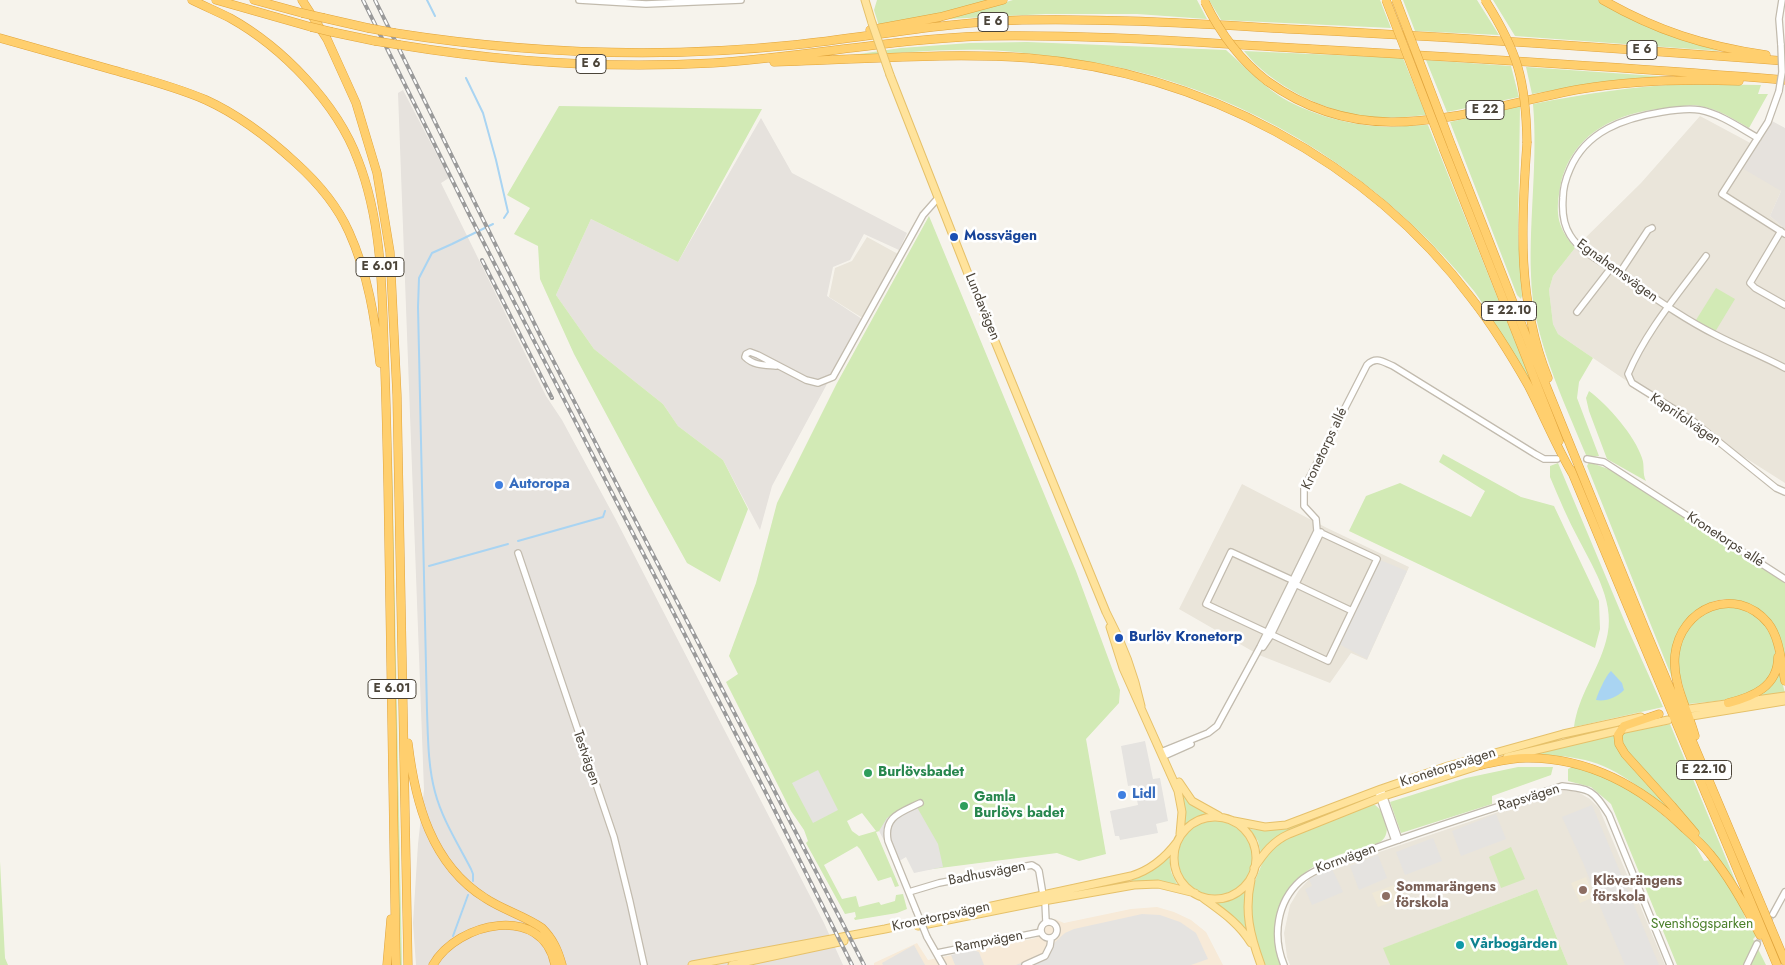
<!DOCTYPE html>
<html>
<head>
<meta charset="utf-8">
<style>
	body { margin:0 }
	canvas { display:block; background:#f6f3ec }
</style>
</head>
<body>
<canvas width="1785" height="965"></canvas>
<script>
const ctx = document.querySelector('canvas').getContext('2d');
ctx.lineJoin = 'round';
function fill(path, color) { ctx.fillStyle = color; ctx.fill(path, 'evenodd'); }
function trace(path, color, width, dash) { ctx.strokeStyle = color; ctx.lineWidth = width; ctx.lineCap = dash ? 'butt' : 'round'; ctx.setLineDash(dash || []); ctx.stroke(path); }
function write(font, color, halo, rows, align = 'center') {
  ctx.font = font + ' Jost,sans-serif'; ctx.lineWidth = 5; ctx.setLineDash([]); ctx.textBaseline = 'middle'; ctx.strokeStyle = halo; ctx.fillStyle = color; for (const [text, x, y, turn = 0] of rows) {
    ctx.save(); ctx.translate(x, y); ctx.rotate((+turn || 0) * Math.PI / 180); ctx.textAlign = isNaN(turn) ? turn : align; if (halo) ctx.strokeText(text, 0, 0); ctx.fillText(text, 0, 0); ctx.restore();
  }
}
fill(new Path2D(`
	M1700 116 1756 146 1781 191 1770 216 1785 229V483L1665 407 1593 358 1558 334 1553 324 1549 290 1553 276 1575 248 1641 183Z
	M867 237 898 254 864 319 829 297 835 268 852 261Z
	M1242 484 1327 528 1409 567 1367 660 1351 653 1330 683 1259 655 1179 609Z
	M1564 790 1578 792 1590 799 1599 808 1665 965H1568L1537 889 1384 948 1390 965H1290L1287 957 1284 933 1290 905 1299 890 1314 874Z`), '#eae5da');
fill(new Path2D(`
	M1157 907 1174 912 1191 920 1206 932 1223 965H874V963L917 943 928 960 1036 938 1039 924 1055 919 1064 923 1131 909Z`), '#f7ead8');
fill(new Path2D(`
	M403 90 449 178 441 183 546 396 562 420 615 518 824 923 843 965H416L413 923 418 844 424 790 398 93Z
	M761 118 792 173 907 233 899 250 864 234 850 260 833 267 827 296 862 319 772 486 760 530 723 460 678 426 663 404 594 349 556 295 591 219 678 262Z
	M1772 121 1785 128V229L1770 216 1781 191 1742 168Z`), '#e6e2dd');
fill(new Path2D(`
	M1586 877 1594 897 1580 903 1571 883Z
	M1394 885 1399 899 1378 907 1372 893Z`), '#efe8d6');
fill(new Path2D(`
	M877 0H990L940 14 879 26 874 10Z
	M1013 0H1197L1207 19 1137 14H1046L948 19Z
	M1209 0H1380L1391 28 1221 20Z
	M1403 0H1477L1499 35 1415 31Z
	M1493 0H1598L1625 16 1663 33 1719 51 1515 36Z
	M1027 42 1226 50C1243 65 1259 82 1278 95 1304 112 1344 124 1375 126 1392 128 1411 125 1428 125L1533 386C1519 364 1506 341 1492 319 1486 310 1481 300 1474 291 1396 195 1292 120 1173 82 1123 65 1068 58 1015 52 957 46 896 54 838 57L901 48 970 43Z
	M1244 51 1403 58 1426 115C1407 117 1387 119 1368 117 1325 112 1270 85 1244 51Z
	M1426 60 1511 66 1519 97 1447 112Z
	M1526 67 1671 77 1594 83 1532 94Z
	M1687 84 1761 85 1758 94H1768L1749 128C1733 119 1719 109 1700 106 1691 104 1680 107 1670 108 1618 111 1570 133 1560 188 1555 215 1558 228 1575 248L1553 276 1549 290 1553 324 1558 334 1593 358 1579 382 1577 398 1599 456 1591 457 1586 455C1563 399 1532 336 1531 275 1529 218 1538 160 1533 104 1584 94 1635 86 1687 84Z
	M559 106 762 109 678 262 591 219 556 295 594 349 663 404 678 426 723 460 748 509 720 582 687 563 650 496 574 354 540 279 538 246 514 234 530 208 507 195Z
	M1520 106 1518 234 1522 296 1521 299 1517 295 1450 122Z
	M929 216 1076 571 1120 690 1119 703 1086 739 1106 854 1079 861 1057 853 917 871 891 828 876 832 899 886 895 887 891 877 878 881 860 849 857 846 824 865 842 899 856 896 859 907 879 902 881 905 895 901 896 895 903 894 907 909 897 913 855 920 854 918 856 917 855 912 845 914 806 843 808 841 804 830 791 811 726 682 738 674 729 656 756 583 777 503 837 383ZM862 813 876 831 859 836 852 831 847 821Z
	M1716 288 1735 299 1715 332 1696 320Z
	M1589 391C1608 405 1635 436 1642 458 1645 466 1642 473 1646 481L1607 459 1589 411 1586 398Z
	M1443 454 1521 497 1554 506 1599 601 1600 629 1595 648 1349 531 1366 496 1400 483 1471 517 1485 491 1439 462Z
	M392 457 402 965H398L389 460Z
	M1589 462 1611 470 1785 582V667C1783 659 1781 640 1777 634 1774 629 1744 604 1739 602 1712 590 1675 621 1673 649 1672 662 1676 677 1677 690L1587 466Z
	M1558 463 1627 627 1663 707 1574 727C1578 696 1598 671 1606 641 1617 605 1595 571 1579 540 1568 520 1559 498 1550 477V466Z
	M1720 607C1731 607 1741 608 1750 612 1773 623 1785 663 1766 682 1746 701 1714 701 1688 704L1678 669V660L1682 636 1699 616Z
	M1779 669 1785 693 1756 697Z
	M1670 724 1740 892 1688 820 1628 755 1622 741V733Z
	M1615 734 1616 746 1623 758 1675 815C1648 794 1619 768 1585 760 1568 756 1549 755 1531 754Z
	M1518 767H1553L1551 775 1492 796V804L1401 833 1390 802 1466 778Z
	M1572 767 1598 774 1625 787 1653 807 1682 831 1694 843 1704 861 1711 860C1724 879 1743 899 1746 923L1754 929 1756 936 1753 939 1766 965H1677L1611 804 1591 787 1568 781V769Z
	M1183 795 1193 805 1207 813 1194 818 1184 825V809Z
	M1373 797 1283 833 1270 843 1261 854 1258 841 1250 829C1294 836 1331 803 1373 797Z
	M1368 805H1375C1387 813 1393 837 1378 843 1350 852 1315 858 1296 882 1290 889 1287 901 1283 910 1274 931 1272 943 1281 965H1265L1250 922 1252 888 1264 859 1274 847 1293 834Z
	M1178 858a37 37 0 1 1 74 0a37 37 0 1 1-74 0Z
	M1511 847 1525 879 1501 888 1489 857Z
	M1169 855 1171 872 1178 886 1153 881H1132L1131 879Z
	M0 861 5 958 8 965H0Z
	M1248 887 1252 939 1211 902C1226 902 1238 898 1248 887Z
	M1537 889 1568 965H1390L1383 948Z`), '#d2eab5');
fill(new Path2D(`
	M1380 560 1407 571 1367 659 1339 644Z
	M1145 741 1153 779 1160 778 1168 821 1156 824 1158 833 1120 840 1119 836H1115L1110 811 1138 805 1134 785 1128 786 1121 746Z
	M818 770 838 810 813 823 792 783Z
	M914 802 938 844 943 867 914 873 906 857 896 863 879 831 887 818Z
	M1592 805 1659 965H1625L1604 916 1584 865 1562 817Z
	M1496 814 1506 839 1461 856 1452 831Z
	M1433 838 1442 861 1405 875 1396 852Z
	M1378 855 1387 878 1359 890 1350 866Z
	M1332 869 1343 892 1312 905 1305 889 1312 886 1309 879Z
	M1142 914 1160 915 1180 922 1196 933 1208 959 1191 965H1016L1042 954 1065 933 1074 929Z
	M914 945 925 965H883L882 963Z
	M973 950 979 952 984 965H955L951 955Z`), '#e5e3e0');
fill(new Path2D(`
	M1611 671 1622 683 1624 690C1617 697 1606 702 1596 700 1597 695 1606 675 1611 671Z`), '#a9d4f2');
trace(new Path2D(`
	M427 0 435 16
	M466 78 483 113 496 160 508 212 504 218
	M518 541 603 517 605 511
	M429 566 508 544
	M473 881V874L471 869C458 844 442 819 435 792 428 766 428 738 427 711L418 307 419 278 432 253 452 244 493 224
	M453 936 468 895`), '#a9d4f2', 2);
trace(new Path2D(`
	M1757 944 1773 914`), '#d4d0c8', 5.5, [5.5, 3]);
const minor = new Path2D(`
	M579 0 646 4 741 0
	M1781 45 1779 19 1782 0
	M1779 91 1768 122 1722 194 1785 234
	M1758 138C1740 128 1721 114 1700 110 1688 108 1674 110 1662 112 1624 118 1586 131 1570 169 1566 178 1563 188 1563 198 1562 211 1563 224 1570 235 1580 252 1604 263 1620 274 1652 296 1682 318 1716 335 1739 347 1763 356 1785 368
	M1781 231 1750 283 1755 288 1785 305
	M1706 256C1679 293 1646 331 1628 374L1632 383 1693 421 1776 488 1785 492
	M1619 274 1648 230 1652 228
	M1577 312 1611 268
	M776 366C765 365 754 366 745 357L746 354 750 352 758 355 806 380 818 383 833 377 923 215 938 198
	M1587 459 1604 462 1785 579
	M518 553 614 837 630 902 644 965
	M1292 580 1231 552 1206 604 1328 661 1377 559 1317 531
	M1293 583 1352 611
	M1263 647 1271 635 1321 532
	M1161 752 1208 733 1217 726 1260 647 1317 531 1316 519 1304 506V488L1367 365C1376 356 1383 362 1393 366L1535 454 1544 459H1557
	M1164 756 1191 744
	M1381 789 1399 840
	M1379 795 1395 841
	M909 892 939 883 1032 865 1037 868 1039 871 1043 895
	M1045 901 1046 922
	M916 910 888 841C883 816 902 812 920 803
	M1773 914 1785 892
	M1041 930a8 8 0 1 1 16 0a8 8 0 1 1-16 0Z
	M927 937 943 965
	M937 953 1041 932
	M1025 965 1045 956 1050 946 1051 939
	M1284 965C1272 936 1277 902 1300 881 1316 867 1340 862 1359 854 1426 829 1495 808 1562 786 1591 789 1593 790 1609 815L1670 965
	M1747 965 1757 944`);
const major = new Path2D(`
	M865 0 872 23
	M890 75 983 312 1106 612C1122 642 1134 673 1141 706
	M1110 627 1123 668 1178 791 1182 812 1180 834
	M1689 709 1785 696
	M1692 716 1785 701
	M1507 757 1620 730 1668 720
	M1179 782 1192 801 1219 816
	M1174 858a41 41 0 1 1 82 0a41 41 0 1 1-82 0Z
	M1234 821 1265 827 1286 825 1381 789 1448 766 1563 734 1641 717
	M1254 868C1264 853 1273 841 1289 834L1384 796 1484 764
	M1251 880C1244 912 1250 935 1261 965
	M1203 898C1222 912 1239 923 1251 943
	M918 926 1038 902 1134 885 1158 884 1195 893
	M692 965 885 929 1131 876C1151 870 1165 858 1177 842
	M732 965 844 941`);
const highway = new Path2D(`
	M192 0C204 6 218 12 230 18 282 47 337 103 358 160 381 219 382 283 384 346 386 393 387 440 388 487 391 647 394 806 396 965
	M216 0 311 27
	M254 0 302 13
	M302 0 327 39 356 103 377 173 390 252 397 395 408 965
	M1603 0C1657 31 1705 46 1766 55
	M324 18 368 28
	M870 30 940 17 1003 0
	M332 32 375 41
	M395 33C529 54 657 59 793 45 869 37 945 22 1022 20 1118 18 1214 25 1309 30 1468 38 1627 49 1785 61
	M0 38C38 49 75 59 113 70 145 79 176 87 206 100 239 115 270 139 296 163 317 182 337 205 349 232 368 274 375 318 380 363
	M400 45C504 62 608 69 713 63 804 57 893 39 984 36 1093 34 1202 43 1312 49 1470 58 1627 67 1785 80
	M774 62C859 60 944 52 1029 58 1200 72 1368 160 1472 299 1493 326 1511 355 1528 385 1543 414 1555 444 1572 473
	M1267 81C1371 156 1469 109 1581 89 1633 80 1686 79 1739 81
	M1527 143C1521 224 1517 301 1548 378
	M1452 147 1536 361 1645 629 1785 961
	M1444 150 1559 441
	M1571 470 1777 965
	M1728 703C1752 697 1778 687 1778 657
	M1659 714 1624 726 1618 735 1619 744 1625 754 1672 806 1695 833
	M1695 736C1688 710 1672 683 1675 655 1680 608 1735 584 1768 623 1780 638 1781 662 1785 681
	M408 743C415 802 431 864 485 898 503 910 525 916 542 928 553 939 558 950 562 965
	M1481 765C1496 762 1511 758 1526 758 1588 757 1642 787 1685 829 1694 837 1703 845 1710 854 1730 878 1746 907 1760 935
	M387 965 391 919
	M433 965C457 922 543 903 555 965`);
trace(minor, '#c2bbae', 8);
trace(major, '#e6c16a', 9);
trace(highway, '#e0a43c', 9);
trace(minor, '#fff', 5.5);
trace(major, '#ffe39c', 7);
trace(highway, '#ffcf6e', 8);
const rail = new Path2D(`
	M363 0 469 214 768 797 852 965
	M375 0 540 335 864 965
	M482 260 552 398`);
trace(rail, '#9a9a9a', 4);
trace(rail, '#fff', 2, [5.5]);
const minorBridge = new Path2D(`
	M1779 91 1782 72 1781 45
	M916 910 927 937`);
const majorBridge = new Path2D(`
	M872 23 890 75`);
const highwayBridge = new Path2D(`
	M1386 0 1444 150
	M1396 0 1452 147
	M1485 0C1518 52 1526 81 1527 143
	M1205 2C1220 33 1240 60 1267 81
	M302 13 324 18
	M311 27 332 32
	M368 28 395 33
	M375 41 400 45`);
trace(minorBridge, '#c2bbae', 8, []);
trace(majorBridge, '#e6c16a', 9, []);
trace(highwayBridge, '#e0a43c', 9, []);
trace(minorBridge, '#fff', 5.5);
trace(majorBridge, '#ffe39c', 7);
trace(highwayBridge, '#ffcf6e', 8);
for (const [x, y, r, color] of [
	[954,237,5,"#1a4fb4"],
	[499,485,5,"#3f7fe0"],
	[1119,638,5,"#1a4fb4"],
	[868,773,5,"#2e9e5b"],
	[1122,795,5,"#3f7fe0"],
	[964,806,5,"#2e9e5b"],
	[1583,890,5,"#8d6e63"],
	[1386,896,5,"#8d6e63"],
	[1460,945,5,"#0f9aa8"]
]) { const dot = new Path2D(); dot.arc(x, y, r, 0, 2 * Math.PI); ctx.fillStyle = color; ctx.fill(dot); trace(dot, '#fff', 2); }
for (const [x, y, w] of [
	[993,22,30],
	[1642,50,30],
	[591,64,30],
	[1485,110,38],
	[380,267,48],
	[1509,311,55],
	[392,689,48],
	[1704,770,55]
]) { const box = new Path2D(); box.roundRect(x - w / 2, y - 9.5, w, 19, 4); ctx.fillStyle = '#fff'; ctx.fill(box); trace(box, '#4b4439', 1); }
write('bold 12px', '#4b4439', null, [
	["E 6",993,22],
	["E 6",1642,50],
	["E 6",591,64],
	["E 22",1485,110],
	["E 6.01",380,267],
	["E 22.10",1509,311],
	["E 6.01",392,689],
	["E 22.10",1704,770]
]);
write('bold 14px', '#164399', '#fff', [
	["Mossvägen",964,237],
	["Burlöv Kronetorp",1129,638]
], 'left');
write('14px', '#4b4439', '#fff', [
	["Egnahemsvägen",1617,271,36],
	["Lundavägen",982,307,68],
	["Kaprifolvägen",1685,420,34],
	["Kronetorps allé",1325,449,-65],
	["Kronetorps allé",1725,540,33],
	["Testvägen",586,758,71],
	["Kronetorpsvägen",1448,768,-18],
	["Rapsvägen",1529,798,-17],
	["Kornvägen",1346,859,-20],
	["Badhusvägen",987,874,-11],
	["Kronetorpsvägen",941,917,-12],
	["Rampvägen",989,942,-11]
]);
write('bold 14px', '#366cbe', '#fff', [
	["Autoropa",509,485],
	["Lidl",1132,795]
], 'left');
write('bold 14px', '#27864d', '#fff', [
	["Burlövsbadet",878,773],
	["Gamla",974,798],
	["Burlövs badet",974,814]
], 'left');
write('bold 14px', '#785e54', '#fff', [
	["Klöverängens",1593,882],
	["förskola",1593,898],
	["Sommarängens",1396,888],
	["förskola",1396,904]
], 'left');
write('14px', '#4a7f2a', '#fff', [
	["Svenshögsparken",1702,925]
]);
write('bold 14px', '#0d838f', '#fff', [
	["Vårbogården",1470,945]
], 'left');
</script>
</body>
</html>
